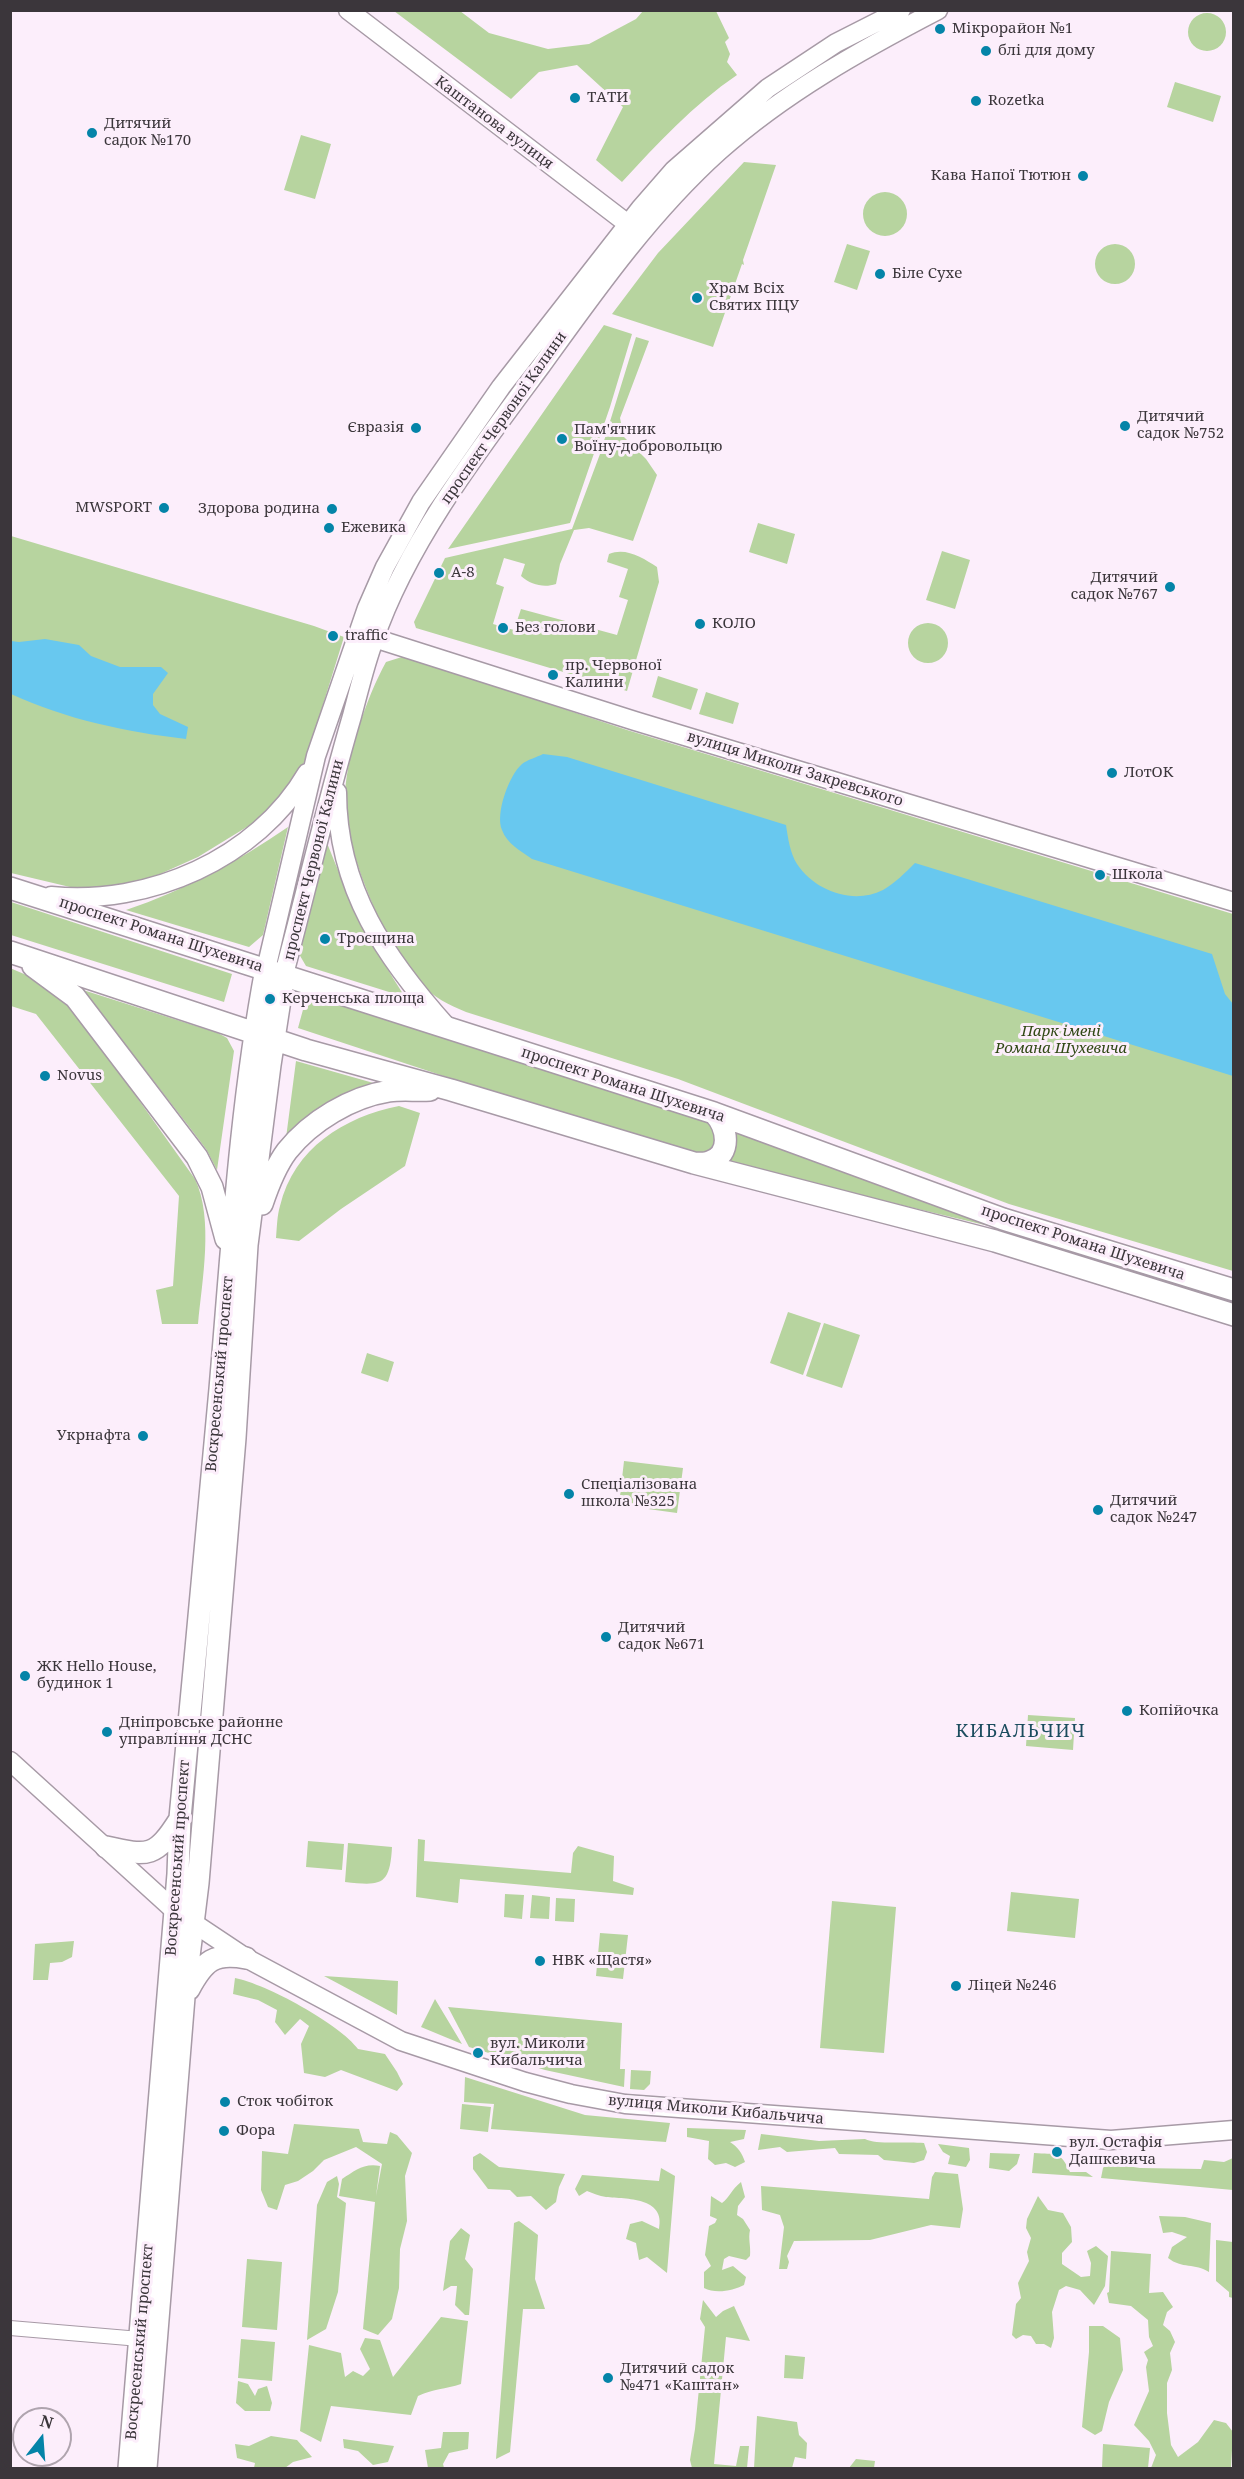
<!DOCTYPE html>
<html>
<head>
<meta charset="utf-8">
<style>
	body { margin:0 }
	#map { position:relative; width:1244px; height:2479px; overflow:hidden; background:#fceefb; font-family:"Noto Serif",serif }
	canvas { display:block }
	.frame { position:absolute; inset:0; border:12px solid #3b363b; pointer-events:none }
	.north { position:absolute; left:12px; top:2407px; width:60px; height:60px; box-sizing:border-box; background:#fceefb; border:2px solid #afa4ae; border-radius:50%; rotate:17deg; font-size:16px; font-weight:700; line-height:24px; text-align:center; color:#3b363b }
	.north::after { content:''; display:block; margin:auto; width:21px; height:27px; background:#0484a8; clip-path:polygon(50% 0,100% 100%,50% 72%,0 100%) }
</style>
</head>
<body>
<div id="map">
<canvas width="1244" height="2479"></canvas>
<div class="frame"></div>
<div class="north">N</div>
</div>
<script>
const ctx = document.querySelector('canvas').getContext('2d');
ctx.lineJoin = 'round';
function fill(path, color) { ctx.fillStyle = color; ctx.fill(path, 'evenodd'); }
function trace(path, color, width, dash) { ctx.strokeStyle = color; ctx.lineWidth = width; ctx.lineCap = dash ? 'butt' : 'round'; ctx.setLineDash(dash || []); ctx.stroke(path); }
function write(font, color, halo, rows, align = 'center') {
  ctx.font = font + ' "Noto Serif",serif'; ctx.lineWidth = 6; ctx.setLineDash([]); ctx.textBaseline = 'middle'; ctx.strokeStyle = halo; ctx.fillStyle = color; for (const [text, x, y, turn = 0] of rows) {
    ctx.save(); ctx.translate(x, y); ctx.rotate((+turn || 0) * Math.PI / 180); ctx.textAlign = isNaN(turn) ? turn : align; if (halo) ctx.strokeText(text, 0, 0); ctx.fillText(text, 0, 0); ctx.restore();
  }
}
fill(new Path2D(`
	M394 11H460L489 33 548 49 589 44 636 19 643 11H716L729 38 725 42 730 54 727 62 737 75C693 105 658 143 622 182L596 160 623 107 577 65 539 72 511 99Z
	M1188 32a19 19 0 1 1 38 0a19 19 0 1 1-38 0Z
	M1175 82 1221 96 1213 122 1167 107Z
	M301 135 331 144 315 199 284 190Z
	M744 162 776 165 743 260 744 265 742 264 713 347 612 314 658 253Z
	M863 214a22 22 0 1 1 44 0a22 22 0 1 1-44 0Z
	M1095 264a20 20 0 1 1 40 0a20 20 0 1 1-40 0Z
	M847 244 870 251 857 290 834 282Z
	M604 325 632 334 610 407 570 523 448 549Z
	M636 337 649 341 620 418 624 437 646 459 657 475 633 541 589 528 574 530 560 564 556 584C544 588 531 585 521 576L525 564 504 558 496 584 504 587 493 624 514 630 521 609 617 635 628 600 619 597 628 569 607 562 609 554C626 547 643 558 657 567L659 582 627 691 416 628 414 622 445 558 572 529 600 454Z
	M758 523 795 534 787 564 749 552Z
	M11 536 314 626 344 637 308 753 299 774 268 814 198 857 140 883 102 888 70 887 11 873Z
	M942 551 970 560 955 609 926 600Z
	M908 643a20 20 0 1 1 40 0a20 20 0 1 1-40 0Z
	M405 656 627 730 1233 914V1271L1009 1204 678 1079 466 1012C449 1005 433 997 420 983 385 945 346 853 345 801 344 762 367 696 386 662Z
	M658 676 698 689 691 710 652 697Z
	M706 692 739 703 733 724 699 714Z
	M288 827 263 935 249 947 126 910C185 890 237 862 288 827Z
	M327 843C348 897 373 948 405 997L306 966 299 954Z
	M11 902 232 974 224 1002 11 935Z
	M10 968 45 983 69 1002 195 1179C214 1219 202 1281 198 1324H162L156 1290 173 1286 179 1196 36 1014 11 1006Z
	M83 990 218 1033 227 1038 234 1051 217 1170 206 1149 187 1124Z
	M307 995 712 1122 717 1143 709 1152 698 1155 492 1092 298 1028Z
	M296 1061 377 1084 286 1138Z
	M399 1106 420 1113 405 1166 341 1209 299 1241 276 1238C277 1227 277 1216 280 1206 294 1148 344 1117 399 1106Z
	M735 1128 993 1227 726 1163 735 1147Z
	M788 1312 821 1323 803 1375 770 1363Z
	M824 1323 860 1335 842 1388 806 1376Z
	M367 1353 394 1362 388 1382 361 1373Z
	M624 1461 683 1468 677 1513 619 1505Z
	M1028 1715 1075 1718 1073 1750 1026 1746Z
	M418 1839 425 1840 424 1861 571 1873 573 1853 578 1846 614 1856 613 1881 634 1888 633 1895 460 1879 458 1903 416 1897Z
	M308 1841 344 1844 342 1870 306 1867Z
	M348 1843 392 1847C390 1886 381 1886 345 1882Z
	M1011 1892 1079 1899 1075 1938 1007 1931Z
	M505 1894 524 1895 522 1919 504 1917Z
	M532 1895 550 1897 549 1919 530 1918Z
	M556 1898 575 1899 574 1922 555 1921Z
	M832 1901 896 1907 884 2053 820 2048Z
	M600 1933 628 1935 623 1979 596 1976Z
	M74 1941 72 1957 62 1962 50 1963 48 1980H33L35 1944Z
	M324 1976 398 1981 397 2015Z
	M235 1978C266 1984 340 2024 358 2049L385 2054 397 2072 403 2084 397 2091 341 2070 325 2077 304 2073 301 2044 309 2026 300 2019 285 2035 275 2022 277 2010 258 2000 233 1994Z
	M435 1999 462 2044 421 2027Z
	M448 2007 622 2023 620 2069H625L624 2087 545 2070 469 2047Z
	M631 2070 651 2071 650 2084 644 2090 630 2089Z
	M465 2077 585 2115 670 2123 666 2142 491 2129 494 2104 464 2102Z
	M462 2104 491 2107 488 2132 460 2129Z
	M294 2124 359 2129 363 2142 387 2144 390 2132 397 2135 412 2153 405 2176 407 2221 400 2249 399 2288 392 2319 378 2335 363 2329 375 2202 339 2196 342 2179C355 2171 363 2163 380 2166L376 2196 382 2164 356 2147 324 2160 313 2171 298 2181 285 2185 277 2210 268 2207 261 2190 262 2151 288 2154Z
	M687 2128 746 2130 744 2139 730 2142C738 2147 742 2153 745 2162L735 2167 726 2163 715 2165 708 2159 709 2141 687 2137Z
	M761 2134 819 2141 865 2139C876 2145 908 2141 924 2143L927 2152 924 2160 914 2163 884 2160 878 2155 839 2154 835 2148 787 2152 780 2147 758 2150Z
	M938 2144 969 2148 970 2160 966 2167 948 2164 950 2156 943 2152Z
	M480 2153 499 2167 565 2174 559 2187 556 2202 546 2210 531 2196 517 2197 510 2190 488 2189 473 2169V2157Z
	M990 2153 1020 2154 1017 2164 1009 2171 989 2168Z
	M1034 2153C1056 2155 1060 2150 1070 2172H1086L1093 2177 1032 2173Z
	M1233 2158V2190L1101 2178 1103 2168 1107 2163 1140 2168 1201 2169 1204 2160 1224 2162Z
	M661 2168 675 2176 667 2273 647 2257 639 2260 636 2243 626 2239 630 2224 642 2221 659 2229C666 2197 626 2199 606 2197 599 2196 593 2193 587 2191L579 2196 575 2189 582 2175 659 2181Z
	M935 2172 958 2174 963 2209 960 2228 931 2225 870 2240 794 2241 787 2256 789 2262 787 2269H779L784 2227 780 2215 762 2210 761 2186 929 2199 932 2177Z
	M337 2176 339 2184 337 2197 346 2203 338 2292 326 2329 307 2340 317 2205 327 2182Z
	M741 2182 745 2197 738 2206 737 2215 743 2219 750 2230C748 2239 751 2246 750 2256L746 2260 729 2256 724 2259 722 2270 733 2266 746 2277 744 2285C733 2291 715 2294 704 2288V2272L711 2266 705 2255 709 2226 715 2223 717 2219 710 2216 711 2196 722 2203C730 2197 731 2190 741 2182Z
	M1038 2196 1048 2210 1063 2213 1071 2227 1072 2242 1062 2253V2264L1081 2277 1090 2276 1091 2263 1087 2251 1096 2246 1108 2256 1105 2286 1094 2305 1080 2290 1066 2286 1059 2290 1052 2312 1054 2338 1051 2348 1044 2344H1036L1031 2336 1023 2335 1016 2339 1012 2335 1016 2304 1021 2298 1018 2283 1029 2261 1027 2252 1031 2238 1026 2228 1027 2219Z
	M1159 2216 1185 2217 1211 2223 1209 2272C1195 2263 1182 2269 1168 2258L1172 2247 1187 2237 1172 2232 1163 2233Z
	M519 2221 538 2235 535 2279 545 2309H523L510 2452 496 2459 514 2223Z
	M461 2228 470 2235 465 2259 473 2269 469 2315H465L455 2305 457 2286H451L443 2291 450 2241Z
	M1216 2240 1233 2242V2298L1229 2297V2292L1216 2281Z
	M1111 2251 1151 2254 1149 2293 1163 2292 1173 2307 1167 2312 1163 2325 1170 2331 1175 2342 1170 2353 1172 2370 1167 2383V2413L1171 2445 1178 2457 1198 2442 1214 2420 1226 2423 1233 2432 1231 2468H1151L1156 2455 1149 2441 1134 2425 1149 2391 1146 2367 1148 2360 1144 2352 1153 2346 1149 2337 1148 2320 1131 2306 1109 2303 1107 2293 1109 2292Z
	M247 2259 282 2262 277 2330 242 2327Z
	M703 2300 716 2317 723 2311 734 2306 750 2341 726 2337 714 2464 736 2466 740 2446H749L747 2468H692L690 2460 695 2429 705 2327 700 2319Z
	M441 2317 468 2321 461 2384C446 2389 432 2389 418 2396L411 2415 331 2406 321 2442 300 2431 309 2345 341 2353 345 2377 353 2371 363 2376 370 2369 360 2349 365 2338 380 2340 393 2377Z
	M1089 2326H1103L1120 2338 1123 2370 1109 2402 1102 2431 1095 2435 1082 2427 1089 2352Z
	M241 2339 275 2342 272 2381 238 2378Z
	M785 2355 805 2357 803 2379 784 2378Z
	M238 2381 248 2384 255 2396 258 2389 267 2386 272 2403 270 2411H245L236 2403Z
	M757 2416 797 2422 799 2435 807 2443 806 2459 795 2457 792 2468H754Z
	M443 2432H469L468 2449 449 2453 443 2464 444 2468H428L425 2450 441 2448Z
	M271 2436 297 2440 312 2457 293 2462 285 2468H254L255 2463 237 2458 235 2444 249 2446Z
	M343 2439 394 2446 388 2462 373 2465 358 2451 344 2448Z
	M1103 2444 1150 2448 1148 2468H1102Z
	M856 2459 875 2461 874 2468H849Z`), '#b7d49f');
fill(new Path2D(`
	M45 639 79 645 91 656 120 667H161L168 673 153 694V705L160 714 188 727 186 739C126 732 65 719 11 694V641L19 642Z
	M543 754 567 757 786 825C788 838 790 853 797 864 815 891 853 905 883 890 895 883 905 873 915 863L1212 954 1225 994 1233 1004V1076L532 859C521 851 507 844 502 830 495 814 509 775 522 764 527 760 537 757 543 754Z`), '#68c8ef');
const street = new Path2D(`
	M10 2328 140 2339`);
const secondary = new Path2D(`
	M348 10 637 231
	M374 638 635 721 1234 902
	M337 792C337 889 386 959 448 1028
	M51 896C148 906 257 859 307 773
	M266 969 316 756 367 608 385 567 421 502 501 387 640 209 674 170 768 88 836 43 901 10
	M284 974C307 888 327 801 352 716 359 690 365 664 374 640 407 543 480 448 541 366 595 291 650 213 719 151 784 93 861 50 938 10
	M10 1761 174 1910 246 1958 401 2041 525 2082 571 2094 625 2104 1111 2140 1234 2130`);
const primary = new Path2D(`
	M10 888 714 1113 1003 1219 1234 1290
	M10 952 306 1050 451 1090 694 1163 995 1241 1234 1315
	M33 966 75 997 197 1157 212 1187 226 1239
	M695 1163C699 1163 705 1164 709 1162 733 1155 727 1126 714 1113
	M262 1204C268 1186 275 1167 287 1151 311 1121 351 1097 389 1091 402 1089 417 1091 430 1090
	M106 1847C149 1857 156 1857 180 1819
	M189 1989C204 1961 214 1952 246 1958
	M129 2468 178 1874 180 1818C193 1675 208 1532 220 1389 232 1248 240 1108 266 969
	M146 2468 184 1997 198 1883 235 1438 247 1245 270 1065 284 974`);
trace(street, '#a79aa6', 16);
trace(secondary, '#a79aa6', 21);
trace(primary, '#a79aa6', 24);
trace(street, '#fff', 14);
trace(secondary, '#fff', 18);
trace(primary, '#fff', 21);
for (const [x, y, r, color] of [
	[940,29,6,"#0484a8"],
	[986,51,6,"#0484a8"],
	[575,98,6,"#0484a8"],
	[976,101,6,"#0484a8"],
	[92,133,6,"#0484a8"],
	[1083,176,6,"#0484a8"],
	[880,274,6,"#0484a8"],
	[697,298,6,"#0484a8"],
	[1125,426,6,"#0484a8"],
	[416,428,6,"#0484a8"],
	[562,439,6,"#0484a8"],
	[164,508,6,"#0484a8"],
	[332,509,6,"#0484a8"],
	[329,528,6,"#0484a8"],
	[439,573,6,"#0484a8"],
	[1170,587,6,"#0484a8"],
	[700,624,6,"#0484a8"],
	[503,628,6,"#0484a8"],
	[333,636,6,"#0484a8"],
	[553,675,6,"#0484a8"],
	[1112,773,6,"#0484a8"],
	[1100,875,6,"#0484a8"],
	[325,939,6,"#0484a8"],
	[270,999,6,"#0484a8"],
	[45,1076,6,"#0484a8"],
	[143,1436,6,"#0484a8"],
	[569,1494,6,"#0484a8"],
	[1098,1510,6,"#0484a8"],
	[606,1637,6,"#0484a8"],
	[25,1676,6,"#0484a8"],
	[1127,1711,6,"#0484a8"],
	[107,1732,6,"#0484a8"],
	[540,1961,6,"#0484a8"],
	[956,1986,6,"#0484a8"],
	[478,2053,6,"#0484a8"],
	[225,2102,6,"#0484a8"],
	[224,2131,6,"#0484a8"],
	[1057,2152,6,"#0484a8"],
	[608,2378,6,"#0484a8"]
]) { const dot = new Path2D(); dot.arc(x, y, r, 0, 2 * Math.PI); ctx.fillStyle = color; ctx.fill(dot); trace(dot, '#fceefb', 2); }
write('15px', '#3b363b', '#fceefb', [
	["Мікрорайон №1",952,29],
	["блі для дому",998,51],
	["ТАТИ",587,98],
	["Rozetka",988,101],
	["Дитячий",104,124],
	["садок №170",104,141],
	["Кава Напої Тютюн",1071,176,"right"],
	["Біле Сухе",892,274],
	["Храм Всіх",709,289],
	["Святих ПЦУ",709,306],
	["Дитячий",1137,417],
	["садок №752",1137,434],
	["Євразія",404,428,"right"],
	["Пам'ятник",574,430],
	["Воїну-добровольцю",574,447],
	["MWSPORT",152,508,"right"],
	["Здорова родина",320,509,"right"],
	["Ежевика",341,528],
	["А-8",451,573],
	["Дитячий",1158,578,"right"],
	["садок №767",1158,595,"right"],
	["КОЛО",712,624],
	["Без голови",515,628],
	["traffic",345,636],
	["пр. Червоної",565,666],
	["Калини",565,683],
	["ЛотОК",1124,773],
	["Школа",1112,875],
	["Троєщина",337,939],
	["Керченська площа",282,999],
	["Novus",57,1076],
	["Укрнафта",131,1436,"right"],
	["Спеціалізована",581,1485],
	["школа №325",581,1502],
	["Дитячий",1110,1501],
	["садок №247",1110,1518],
	["Дитячий",618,1628],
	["садок №671",618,1645],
	["ЖК Hello House,",37,1667],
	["будинок 1",37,1684],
	["Копійочка",1139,1711],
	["Дніпровське районне",119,1723],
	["управління ДСНС",119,1740],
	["НВК «Щастя»",552,1961],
	["Ліцей №246",968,1986],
	["вул. Миколи",490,2044],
	["Кибальчича",490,2061],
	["Сток чобіток",237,2102],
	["Фора",236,2131],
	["вул. Остафія",1069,2143],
	["Дашкевича",1069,2160],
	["Дитячий садок",620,2369],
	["№471 «Каштан»",620,2386]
], 'left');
write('15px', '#3b363b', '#fceefb', [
	["Каштанова вулиця",494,123,37],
	["проспект Червоної Калини",504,418,-55],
	["вулиця Миколи Закревського",795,769,17],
	["проспект Червоної Калини",314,860,-76],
	["проспект Романа Шухевича",161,935,18],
	["проспект Романа Шухевича",623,1085,18],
	["проспект Романа Шухевича",1083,1243,18],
	["Воскресенський проспект",220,1374,-85],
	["Воскресенський проспект",178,1858,-86],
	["вулиця Миколи Кибальчича",716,2110,5],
	["Воскресенський проспект",140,2342,-85]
]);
write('italic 15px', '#304815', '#fceefb', [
	["Парк імені",1061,1032],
	["Романа Шухевича",1061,1049]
]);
ctx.letterSpacing = '1.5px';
write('18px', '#1b4c5e', '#fceefb', [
	["КИБАЛЬЧИЧ",1021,1732]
]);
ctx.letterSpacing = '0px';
</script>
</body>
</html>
